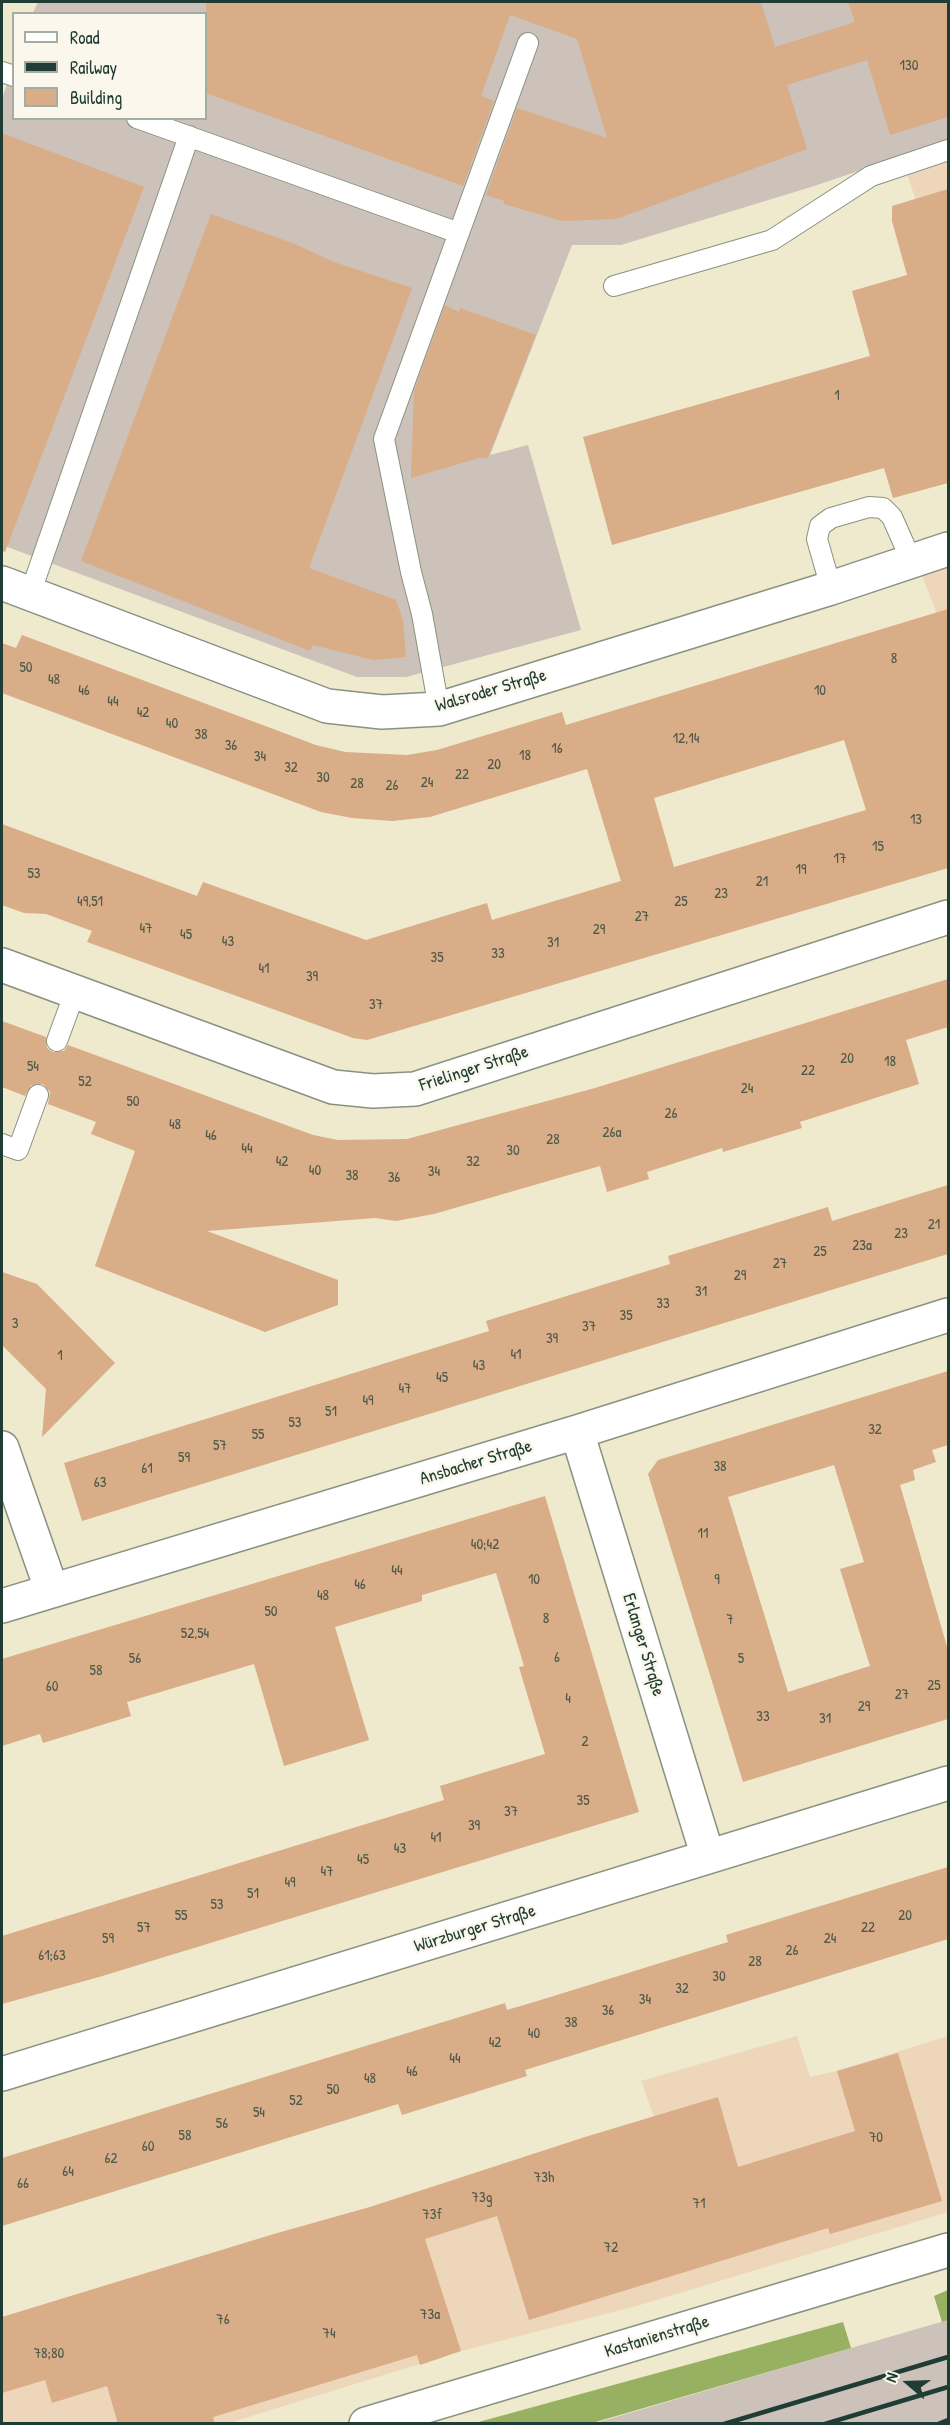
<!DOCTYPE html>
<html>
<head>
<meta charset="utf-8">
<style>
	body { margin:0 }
	#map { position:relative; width:950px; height:2425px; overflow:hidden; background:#efe9cd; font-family:"Patrick Hand",sans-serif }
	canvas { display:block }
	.frame { position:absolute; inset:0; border:3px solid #1f3d34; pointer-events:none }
	.legend { position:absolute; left:12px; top:12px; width:195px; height:108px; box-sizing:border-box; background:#fbf7ec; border:2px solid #a3ada2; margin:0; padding:8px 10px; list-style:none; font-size:18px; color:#1f3d34 }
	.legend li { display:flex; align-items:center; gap:12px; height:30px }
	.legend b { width:30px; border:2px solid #a3ada2 }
	.north { position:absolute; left:878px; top:2353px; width:60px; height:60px; -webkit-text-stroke:4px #fbf7ec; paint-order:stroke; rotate:289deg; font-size:16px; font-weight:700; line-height:24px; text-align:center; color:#1f3d34 }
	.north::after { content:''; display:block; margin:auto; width:21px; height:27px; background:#1f3d34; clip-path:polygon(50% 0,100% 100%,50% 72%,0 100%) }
</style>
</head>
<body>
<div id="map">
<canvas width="950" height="2425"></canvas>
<div class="frame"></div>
<ul class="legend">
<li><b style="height:8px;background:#fff"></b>Road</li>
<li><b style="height:8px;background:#1f3d34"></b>Railway</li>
<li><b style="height:16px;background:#d8ad87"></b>Building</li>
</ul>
<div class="north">N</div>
</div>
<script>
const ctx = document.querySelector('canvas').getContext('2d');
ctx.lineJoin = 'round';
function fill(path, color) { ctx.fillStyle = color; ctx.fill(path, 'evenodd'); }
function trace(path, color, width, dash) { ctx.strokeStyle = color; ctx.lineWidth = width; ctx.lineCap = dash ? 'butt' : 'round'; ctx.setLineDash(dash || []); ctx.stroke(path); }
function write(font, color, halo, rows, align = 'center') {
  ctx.font = font + ' "Patrick Hand",sans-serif'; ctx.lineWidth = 5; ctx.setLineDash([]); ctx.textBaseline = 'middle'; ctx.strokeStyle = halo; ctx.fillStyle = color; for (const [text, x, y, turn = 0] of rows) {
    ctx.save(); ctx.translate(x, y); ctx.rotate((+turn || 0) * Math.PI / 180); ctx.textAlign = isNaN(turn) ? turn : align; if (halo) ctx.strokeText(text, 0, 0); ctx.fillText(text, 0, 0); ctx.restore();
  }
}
fill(new Path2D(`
	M948 141V296L901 156Z
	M948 555V643L918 565Z
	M797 2036 810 2077 837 2071 948 2036V2212L640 2305 461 2351 229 2423 2 2424V2317L274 2234 370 2207 654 2117 641 2081Z`), '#eed6bb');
fill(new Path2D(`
	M38 2H948V141L811 187 621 245H572L490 455 528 445 581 630 406 677H357L2 545V99L13 66 14 118H206V14L33 13Z
	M948 2320V2423L592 2424 851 2348Z`), '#ccc2b9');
fill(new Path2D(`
	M948 2290V2320L942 2322 934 2296Z
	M843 2322 851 2348 592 2423H475Z`), '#98b061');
fill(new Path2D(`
	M206 2H761L775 47 855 22 848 2H948V117L890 135 867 60 787 85 807 149 616 219 562 221 504 204V201L486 195 517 108 607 138 577 39 510 15 481 96 494 101 463 186 206 93Z
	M2 133 144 187 5 552 2 551Z
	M948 189V483L893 498 884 468 612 545 583 437 870 356 852 291 907 275 892 221V206Z
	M211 214 295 244 334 262 412 288 309 568 396 600 403 620 406 657 373 660 313 645 310 651 81 561Z
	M445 305 459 312 460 308 536 335 488 458H479L411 478 414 391Z
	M948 609V868L367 1040 353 1038 87 942 92 931 46 914 24 913 2 905V824L197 896 203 882 366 940 487 903 492 920 621 881 587 769 430 817 392 821 352 818 321 812 2 693V643L16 648 22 635 316 745 345 752 407 755 437 750 562 712 566 725ZM844 740 866 810 674 867 654 798Z
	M948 979V1027L906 1040 919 1084 800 1122 802 1128 723 1152 722 1148 647 1172 649 1179 607 1192 600 1166 434 1214 396 1221 375 1218 207 1231 338 1280V1305L265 1332 95 1266 135 1151 91 1134 96 1122 48 1104 50 1092 43 1084 31 1085 25 1096 2 1087V1021L46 1037 47 1048 53 1052 64 1051 68 1045 313 1135 338 1140 407 1139 595 1088Z
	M948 1185V1254L82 1521 64 1463 489 1331 486 1321 670 1264 668 1256 828 1207 832 1221Z
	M2 1272 37 1284 115 1363 42 1437 46 1389 2 1345Z
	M948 1371V1445L932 1450 936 1462 913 1470 915 1480 900 1485 948 1650V1719L743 1782 648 1474 658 1460ZM834 1465 864 1562 840 1569 870 1666 788 1692 728 1497Z
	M545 1496 639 1812 99 1977 2 2004V1936L444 1800 440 1786 545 1754 519 1667 524 1666 496 1573 422 1595V1601L335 1627 369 1740 284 1766 254 1664 127 1702 131 1716 43 1743 40 1734 2 1746V1659Z
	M948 1867V1939L525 2070 527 2076 402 2115 398 2104 2 2226V2158L505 2003 507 2010 544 1999 728 1942 726 1935Z
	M898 2053 942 2201 830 2234 828 2228 529 2320 497 2216 425 2239 461 2351 420 2365 417 2355 213 2417 215 2424H118L107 2386 52 2403 45 2380 2 2393V2317L274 2234 370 2207 585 2137 718 2097 738 2167 855 2131 837 2071Z`), '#d8ad87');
const service = new Path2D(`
	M2 72 14 76
	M137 118 459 233
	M614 286 772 240 871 176 948 150
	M831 588 817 539 820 526 831 518 869 507 883 508 892 517 911 560
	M30 594 189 136
	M439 709 422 614 411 572 384 439 528 43
	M57 1041 75 992
	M2 1144 18 1150 38 1095`);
const minor = new Path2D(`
	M2 583 327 706 382 712 439 709 831 588 948 549
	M2 965 333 1087 373 1091 415 1089 948 917
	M577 1432 708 1857
	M2 1448 52 1591
	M2 1606 577 1432 948 1315
	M2 2074 948 1783
	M366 2424 948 2250`);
trace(service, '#879380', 22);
trace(minor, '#879380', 36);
trace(service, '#fff', 20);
trace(minor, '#fff', 33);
trace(new Path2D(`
	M724 2424 948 2357
	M825 2424 948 2387
	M938 2424 948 2420`), '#1f3d34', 4.5);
write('15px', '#4d5949', null, [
	["130",909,66],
	["1",837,396],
	["8",894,659],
	["50",26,668],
	["48",54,680],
	["46",84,691],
	["10",820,691],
	["44",113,702],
	["42",143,713],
	["40",172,724],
	["38",201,735],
	["12,14",686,739],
	["36",231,746],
	["16",557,749],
	["18",525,756],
	["34",260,757],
	["20",494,765],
	["32",291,768],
	["22",462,775],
	["30",323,778],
	["24",427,783],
	["28",357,784],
	["26",392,786],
	["13",916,820],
	["15",878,847],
	["17",840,859],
	["19",801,870],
	["53",34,874],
	["21",762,882],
	["23",721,894],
	["49,51",90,902],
	["25",681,902],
	["27",642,917],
	["47",146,929],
	["29",599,930],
	["45",186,935],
	["43",228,942],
	["31",553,943],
	["33",498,954],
	["35",437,958],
	["41",264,969],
	["39",312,977],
	["37",376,1005],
	["20",847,1059],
	["18",890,1062],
	["54",33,1067],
	["22",808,1071],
	["52",85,1082],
	["24",747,1089],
	["50",133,1102],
	["26",671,1114],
	["48",175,1125],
	["26a",612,1133],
	["46",211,1136],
	["28",553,1140],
	["44",247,1149],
	["30",513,1151],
	["42",282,1162],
	["32",473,1162],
	["40",315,1171],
	["34",434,1172],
	["38",352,1176],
	["36",394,1178],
	["21",934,1225],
	["23",901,1234],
	["23a",862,1246],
	["25",820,1252],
	["27",780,1264],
	["29",740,1276],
	["31",701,1292],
	["33",663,1304],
	["35",626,1316],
	["3",15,1324],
	["37",589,1327],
	["39",552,1339],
	["41",516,1355],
	["1",60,1356],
	["43",479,1366],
	["45",442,1378],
	["47",405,1389],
	["49",368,1401],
	["51",331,1412],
	["53",295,1423],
	["32",875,1430],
	["55",258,1435],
	["57",220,1446],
	["59",184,1458],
	["38",720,1467],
	["61",147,1469],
	["63",100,1483],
	["11",703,1534],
	["40;42",485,1545],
	["44",397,1571],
	["10",534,1580],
	["9",717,1580],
	["46",360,1585],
	["48",323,1596],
	["50",271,1612],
	["8",546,1619],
	["7",730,1620],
	["52,54",195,1634],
	["6",557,1658],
	["56",135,1659],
	["5",741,1659],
	["58",96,1671],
	["25",934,1686],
	["60",52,1687],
	["27",902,1695],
	["4",568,1699],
	["29",864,1707],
	["33",763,1717],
	["31",825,1719],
	["2",585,1742],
	["35",583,1801],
	["37",511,1812],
	["39",474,1826],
	["41",436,1838],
	["43",400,1849],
	["45",363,1860],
	["47",327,1872],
	["49",290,1883],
	["51",253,1894],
	["53",217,1905],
	["55",181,1916],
	["20",905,1916],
	["57",144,1928],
	["22",868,1928],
	["59",108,1939],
	["24",830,1939],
	["26",792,1951],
	["61;63",52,1956],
	["28",755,1962],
	["30",719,1977],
	["32",682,1989],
	["34",645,2000],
	["36",608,2011],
	["38",571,2023],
	["40",534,2034],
	["42",495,2043],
	["44",455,2059],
	["46",412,2072],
	["48",370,2079],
	["50",333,2090],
	["52",296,2101],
	["54",259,2113],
	["56",222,2124],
	["58",185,2136],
	["70",876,2138],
	["60",148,2147],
	["62",111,2159],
	["64",68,2172],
	["73h",544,2178],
	["66",23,2184],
	["73g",482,2198],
	["71",699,2204],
	["73f",432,2215],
	["72",611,2248],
	["73a",430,2315],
	["76",223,2320],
	["74",329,2334],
	["78;80",49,2354]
]);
write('18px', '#1f3d34', '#fbf7ec', [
	["Walsroder Straße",491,691,-16],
	["Frielinger Straße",474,1069,-18],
	["Ansbacher Straße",476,1463,-17],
	["Erlanger Straße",643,1645,73],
	["Würzburger Straße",475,1929,-17],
	["Kastanienstraße",657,2337,-17]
]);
</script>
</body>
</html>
